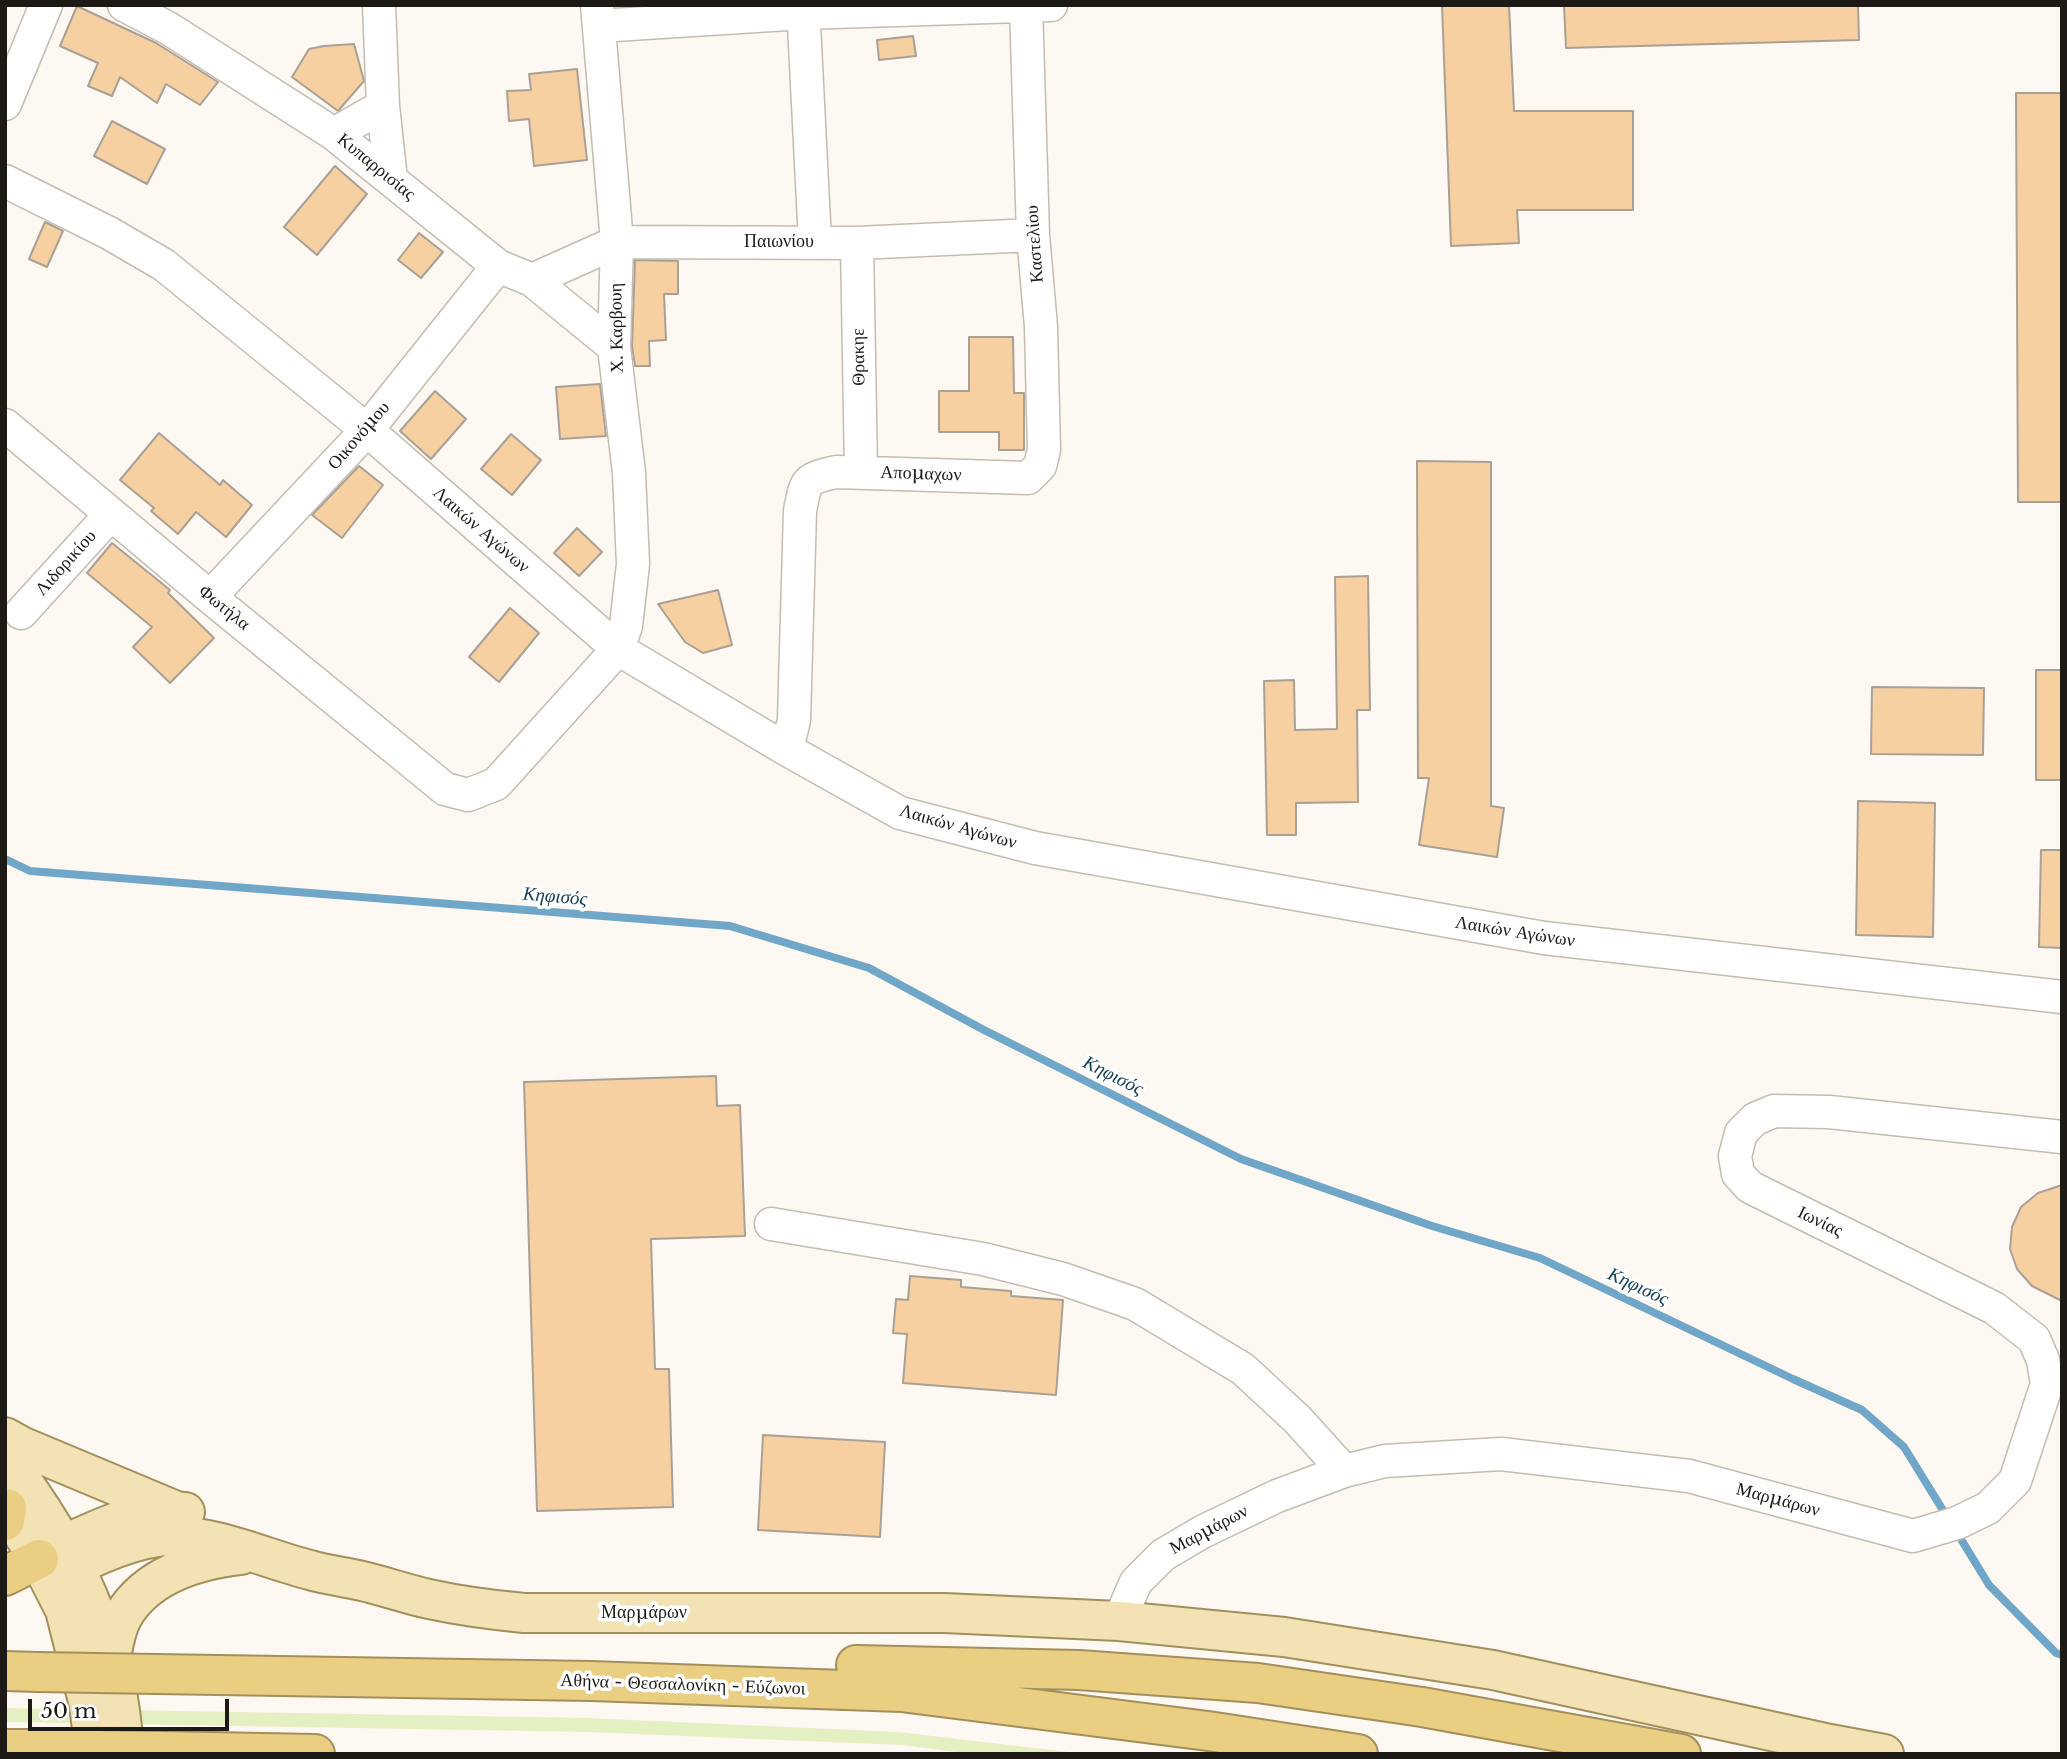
<!DOCTYPE html>
<html>
<head>
<meta charset="utf-8">
<style>
	body { margin:0 }
	#map { position:relative; width:2067px; height:1759px; overflow:hidden; background:#fef8f2; font-family:"Libre Baskerville",serif }
	canvas { display:block }
	.frame { position:absolute; inset:0; border:7px solid #1d1a16; pointer-events:none }
	.scale { position:absolute; left:28px; top:1699px; width:201px; height:32px; box-sizing:border-box; border:4px solid #1d1a16; border-top:0; padding-left:9px; font-size:21px; line-height:24px; white-space:nowrap; color:#1d1a16; -webkit-text-stroke:5px #fff; paint-order:stroke }
</style>
</head>
<body>
<div id="map">
<canvas width="2067" height="1759"></canvas>
<div class="frame"></div>
<div class="scale">50 m</div>
</div>
<script>
const ctx = document.querySelector('canvas').getContext('2d');
ctx.lineJoin = 'round';
function fill(path, color) { ctx.fillStyle = color; ctx.fill(path, 'evenodd'); }
function trace(path, color, width, dash) { ctx.strokeStyle = color; ctx.lineWidth = width; ctx.lineCap = dash ? 'butt' : 'round'; ctx.setLineDash(dash || []); ctx.stroke(path); }
function write(font, color, halo, rows, align = 'center') {
  ctx.font = font + ' "Libre Baskerville",serif'; ctx.lineWidth = 7; ctx.setLineDash([]); ctx.textBaseline = 'middle'; ctx.strokeStyle = halo; ctx.fillStyle = color; for (const [text, x, y, turn = 0] of rows) {
    ctx.save(); ctx.translate(x, y); ctx.rotate((+turn || 0) * Math.PI / 180); ctx.textAlign = isNaN(turn) ? turn : align; if (halo) ctx.strokeText(text, 0, 0); ctx.fillText(text, 0, 0); ctx.restore();
  }
}
fill(new Path2D(`
	M5 1708 587 1718 898 1732 1085 1754H972L902 1745 588 1732 5 1722Z`), '#e4efc2');
trace(new Path2D(`
	M5 859 30 871 730 926 869 968 984 1030 1241 1159 1432 1226 1540 1258 1793 1379 1862 1410 1904 1447 1949 1520
	M1956 1531 1989 1585 2056 1653 2062 1655`), '#70a6c7', 8);
const building = new Path2D(`
	M1442 5H1509L1514 111H1633V210H1517L1519 243 1451 246Z
	M1564 5H1858L1859 40 1566 48Z
	M77 6 156 43 218 82 200 105 166 84 157 103 120 77 112 96 88 86 98 63 60 46Z
	M913 36 916 56 879 60 877 40Z
	M354 44 364 81 338 111 292 77 309 49 324 46Z
	M577 69 587 160 534 166 529 119 509 121 507 91 531 90 529 74Z
	M2016 93H2062V502H2018Z
	M112 121 165 149 147 184 94 156Z
	M335 166 367 194 317 255 284 227Z
	M45 222 63 231 47 267 29 259Z
	M419 233 443 252 421 278 398 260Z
	M635 260 678 261V294H664L666 340 649 341 650 366H635L632 346Z
	M969 337H1013L1014 393H1024V450H999V432H939V391H969Z
	M600 384 606 436 560 439 556 387Z
	M435 391 466 419 431 459 400 431Z
	M159 433 220 485 223 480 252 505 226 537 196 512 178 534 151 511 154 508 120 480Z
	M511 434 541 460 512 495 481 469Z
	M1417 461 1491 462V806L1504 808 1497 857 1419 845 1429 778H1418Z
	M359 466 383 485 342 538 312 515Z
	M577 528 602 552 579 576 554 553Z
	M112 543 170 590 168 593 214 638 170 683 133 647 152 627 87 573Z
	M1368 576 1370 710H1357L1358 802 1296 803V835H1267L1264 681 1294 680 1295 730 1337 729 1335 577Z
	M718 590 732 645 703 653 685 642 658 604Z
	M510 608 539 633 499 682 469 657Z
	M2036 670H2062V780H2036Z
	M1872 687 1984 688 1983 755 1871 754Z
	M1858 801 1935 803 1933 937 1856 935Z
	M2041 850H2062V948L2039 947Z
	M716 1076 717 1106 740 1105 745 1236 651 1239 655 1369H669L673 1507 537 1511 524 1082Z
	M2062 1185V1301L2032 1286 2017 1269 2010 1249 2012 1227 2021 1207 2038 1193Z
	M910 1276 961 1280V1287L1011 1291V1296L1063 1300 1056 1395 903 1383 907 1334 893 1333 896 1299 908 1300Z
	M763 1435 885 1442 880 1537 758 1530Z`);
fill(building, '#f6d0a1');
trace(building, '#a9a096', 2);
const minor = new Path2D(`
	M124 5 168 28 334 134 498 266 532 280 614 347
	M379 5 383 106 391 180
	M803 5 815 242
	M599 26 803 13 1051 5
	M5 104 46 5
	M334 134 383 106
	M5 181 109 233 164 265 367 430 618 649 784 748 900 813 1035 848 1544 938 2062 997
	M857 243 861 472
	M532 280 617 242 857 243 1033 235
	M5 425 210 597 445 789 468 795 496 784 618 649 626 626 633 564 629 473 614 347 617 242 597 5
	M210 597 367 430 498 266
	M21 613 111 514
	M784 748 790 737 794 720 800 511C806 480 805 479 836 472L1028 478 1040 466 1044 450 1041 327 1033 235 1026 5
	M771 1224 983 1259 1063 1279 1135 1304 1243 1369 1298 1420 1344 1471
	M1119 1621 1136 1582 1163 1555 1202 1532 1277 1496 1344 1471 1385 1461 1501 1454 1689 1476 1913 1536 1957 1523 1988 1508 2015 1481 2047 1384 2043 1360 2034 1339 1994 1308 1750 1187 1738 1174 1735 1156 1741 1133 1755 1119 1774 1111 1829 1112 2062 1137`);
const major = new Path2D(`
	M5 1437 21 1446 174 1510
	M5 1458C73 1546 119 1641 124 1754
	M5 1506 39 1559 65 1610 89 1705 95 1754
	M66 1543C106 1527 141 1506 185 1512
	M50 1579C83 1561 132 1537 170 1536 219 1536 263 1558 310 1570 327 1575 345 1577 362 1581 384 1586 406 1594 429 1599 461 1606 492 1610 524 1613H944L1119 1621 1284 1637 1493 1670 1830 1744 1884 1754
	M110 1663C113 1648 115 1630 123 1616 147 1575 198 1560 241 1555`);
const highway = new Path2D(`
	M5 1521 7 1508
	M5 1576 39 1559
	M856 1665 1079 1670 1258 1683 1422 1707 1681 1754
	M5 1671 38 1672
	M156 1674 591 1681 901 1692 1208 1731 1358 1754
	M5 1749H33
	M159 1751 315 1754`);
trace(minor, '#c5bcb1', 35);
trace(major, '#a28f5c', 42);
trace(highway, '#a28f5c', 42);
trace(minor, '#fff', 32);
trace(major, '#f2e2b4', 38);
trace(highway, '#eace82', 38);
const highwayBridge = new Path2D(`
	M38 1672 156 1674
	M33 1749 159 1751`);
trace(highwayBridge, '#a28f5c', 42, []);
trace(highwayBridge, '#eace82', 38);
write('18px', '#1d1a16', '#fff', [
	["Κυπαρρισίας",376,167,39],
	["Παιωνίου",779,242],
	["Καστελίου",1035,244,-94],
	["Χ. Καρβουη",617,328,-91],
	["Θρακηε",859,357,-91],
	["Οικονόμου",359,436,-49],
	["Απομαχων",921,474,2],
	["Λαικών Αγώνων",481,530,41],
	["Λιδορικίου",66,563,-48],
	["Φωτήλα",224,608,39],
	["Λαικών Αγώνων",958,827,16],
	["Λαικών Αγώνων",1515,932,9],
	["Ιωνίας",1820,1222,26],
	["Μαρμάρων",1778,1500,15],
	["Μαρμάρων",1209,1530,-28],
	["Μαρμάρων",644,1613],
	["Αθήνα - Θεσσαλονίκη - Εύζωνοι",683,1685,2]
]);
write('italic 19px', '#144058', '#fff', [
	["Κηφισός",555,897,5],
	["Κηφισός",1113,1076,27],
	["Κηφισός",1638,1287,25]
]);
</script>
</body>
</html>
